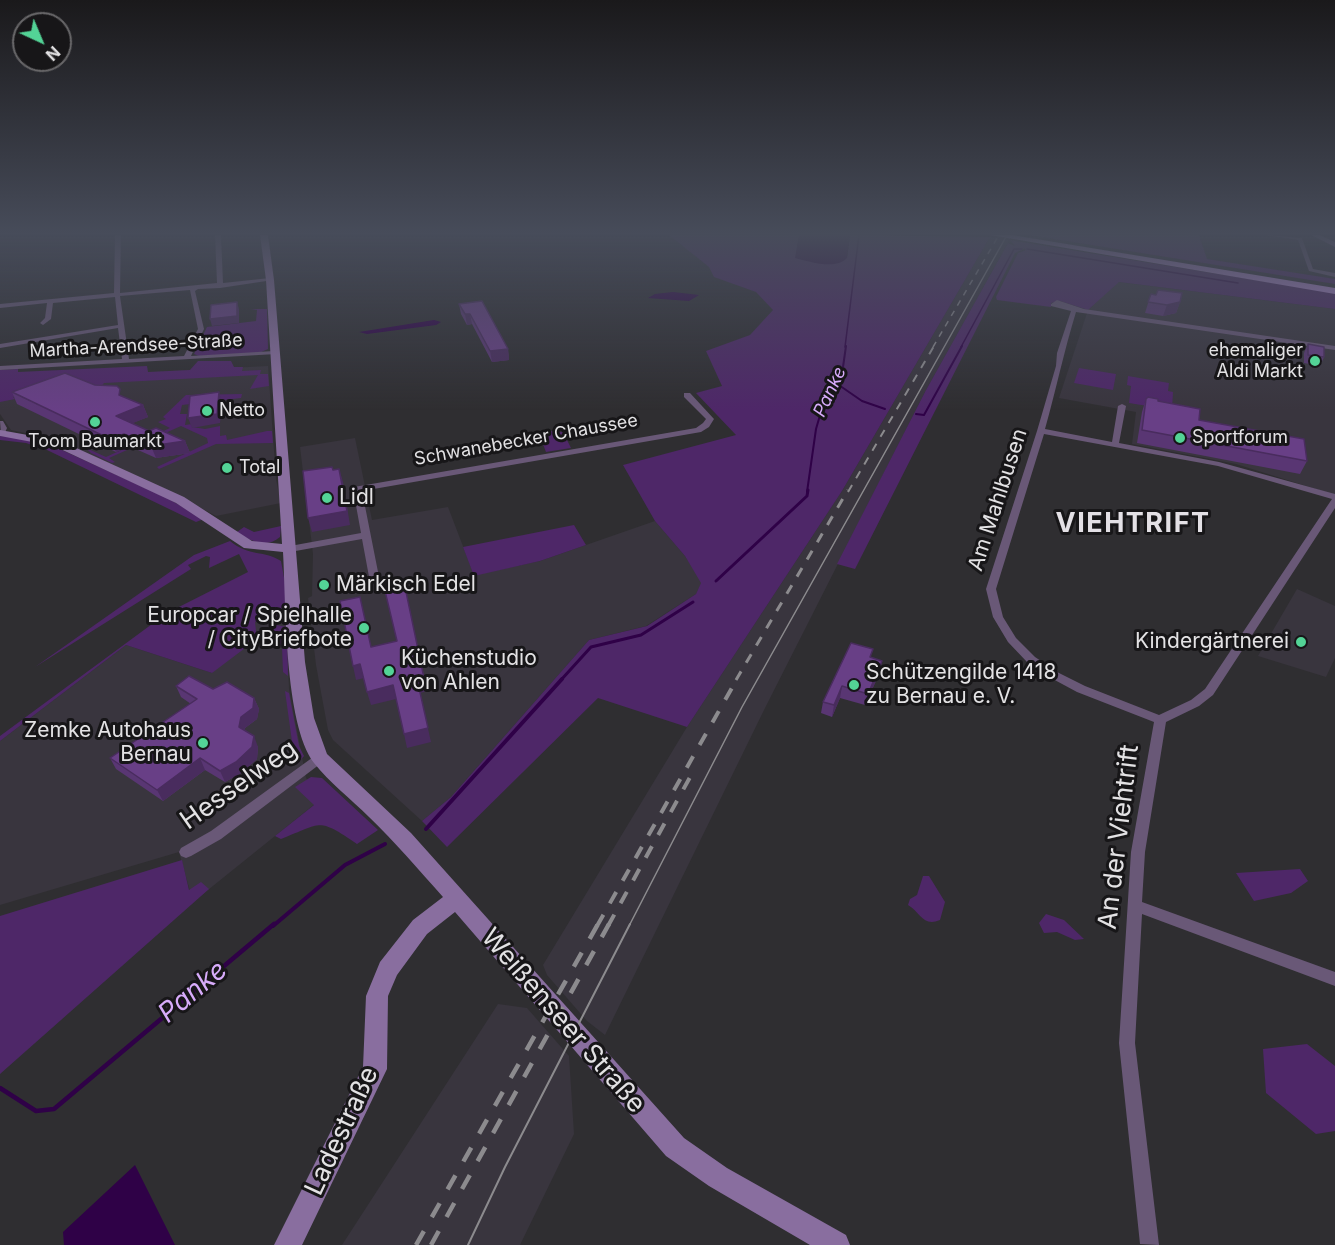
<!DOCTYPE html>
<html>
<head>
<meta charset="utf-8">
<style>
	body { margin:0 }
	#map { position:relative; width:1335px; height:1245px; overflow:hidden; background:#2f2e31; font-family:Inter,sans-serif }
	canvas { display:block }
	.north { position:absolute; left:12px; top:12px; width:60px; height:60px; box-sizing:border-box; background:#171618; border:2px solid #69686a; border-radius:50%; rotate:136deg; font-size:16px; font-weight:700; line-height:24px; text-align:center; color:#e3e2e4 }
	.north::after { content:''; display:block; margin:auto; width:21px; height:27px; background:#53d396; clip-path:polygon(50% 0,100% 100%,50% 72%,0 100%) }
</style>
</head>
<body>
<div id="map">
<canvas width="1335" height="1245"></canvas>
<div class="north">N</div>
</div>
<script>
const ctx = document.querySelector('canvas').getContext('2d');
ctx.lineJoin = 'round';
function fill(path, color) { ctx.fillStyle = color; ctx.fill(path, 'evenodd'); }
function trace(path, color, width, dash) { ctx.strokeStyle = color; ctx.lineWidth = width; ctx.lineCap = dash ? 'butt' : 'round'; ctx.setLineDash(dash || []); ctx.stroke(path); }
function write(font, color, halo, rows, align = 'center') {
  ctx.font = font + ' Inter,sans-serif'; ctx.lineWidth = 6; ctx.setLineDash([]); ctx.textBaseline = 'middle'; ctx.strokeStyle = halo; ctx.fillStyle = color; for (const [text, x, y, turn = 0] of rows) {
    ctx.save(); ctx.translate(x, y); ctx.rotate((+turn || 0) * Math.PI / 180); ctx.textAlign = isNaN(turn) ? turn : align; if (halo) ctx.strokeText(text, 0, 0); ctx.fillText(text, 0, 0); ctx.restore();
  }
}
fill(new Path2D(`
	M990 237 1008 240V243L926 390 765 708 605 1035 587 1021 547 975 543 965 687 727 842 491Z
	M1118 282 1335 309V495L1236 464 1132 444 1136 412 1059 398 1088 310Z
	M268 366 276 479 281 503 216 516 155 484 58 440 11 430 0 414V380Z
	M355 438 372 520 448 507 474 575 540 561 655 521 685 556 702 582 696 594 646 626 589 640 451 797 422 821 333 740 328 730 316 665 308 598 312 596 313 554 300 447Z
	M1297 589 1335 606V658L1326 677 1258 656Z
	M286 609 289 689 306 778 321 799 193 902 179 852 0 905V741L126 645 212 673 255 622 278 616Z
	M498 1004 527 1008 569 1056 574 1134 520 1245H342Z`), '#39353e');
fill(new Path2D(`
	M669 235H799L796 258H847L850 235 990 237 842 491 687 727 598 698 447 847 422 821 451 797 589 640 647 626 696 594 701 583 685 556 655 521 623 465 736 435 696 393 722 386 706 351 750 335 773 310 756 292 714 277 709 267Z
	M1029 235H1199L1207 259 1335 279V284Z
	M1010 240 1335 293V309L1119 282 1088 310 1060 301 1051 303V307L997 300 996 297 1018 253 1026 250 1023 247 1024 249 1015 253 855 569 837 564 926 390 1008 243 1015 246Z
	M251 309H267L268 349 259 353 199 356 194 354 207 327 256 321 257 310Z
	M198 361H231L234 367H243L242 371 261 370 260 374H268L269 386 250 389 258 375 104 383 98 390 41 387 13 397 15 399 0 402V370L18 369V372L147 366 148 372 190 370Z
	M1079 368 1116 374 1113 390 1074 383Z
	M1128 376 1169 383 1168 391 1173 392 1172 410 1129 403 1131 386 1127 385Z
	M242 394 241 398 182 405 180 414H187L185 425 192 424V427L205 429 220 426V436L226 435 227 440 267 431H272L273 443 216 444 159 469 157 467 208 443 207 438 181 426 109 458 115 462 112 463 91 453 86 448 106 457 170 428 158 422 166 419 163 417 186 395Z
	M549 431 563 432 571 448 546 452 541 439Z
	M0 436 21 438 62 450 167 498 204 519 196 522 47 450 26 443 0 440Z
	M574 525 586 545 540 561 474 576 463 547Z
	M281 526 280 537C266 549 250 541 237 532L244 527 254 532Z
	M230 541C249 557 265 550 281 561L289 605 278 616 255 622 257 639 212 673 126 645 0 741V736L167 613 248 572 239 554 209 568 210 557 206 556 188 565 191 569 35 667 194 555Z
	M276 625 287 627 288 676 283 672 282 647 271 630Z
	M285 691 289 693 299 746 304 756 297 764H290L294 756Z
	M311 777 322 778 378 830 357 844C317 817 323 823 281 839L275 836 314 805 295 787Z
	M182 860 189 890 201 882 209 889 0 1074V916Z
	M1300 869 1308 881 1291 893 1254 901 1236 873Z
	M923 876H929L945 902 940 920C923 927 921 913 908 905L910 899 917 895Z
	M1046 914 1064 920 1084 939 1075 940 1057 932 1044 933 1039 923Z
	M1307 1044 1335 1066V1131L1316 1134 1266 1093 1263 1049Z`), '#4e2768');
fill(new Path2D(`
	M799 235H850L847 258C836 270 810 262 795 258Z
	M673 292 699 295 689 301 648 298 655 294Z
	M434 320 441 322 436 325 367 334 359 332Z
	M135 1165 175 1245H64L63 1232Z`), '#2f0147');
trace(new Path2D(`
	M1027 249 1238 283
	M845 347 859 235
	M961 347 1014 249H1022`), '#2f0147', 1.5);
trace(new Path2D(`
	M833 381 862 401 885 409
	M916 414 924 415 962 346
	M807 492 816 429 825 398 843 367 846 346`), '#2f0147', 2);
trace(new Path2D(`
	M716 581 807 496 808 490
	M561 680 591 647 641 635 693 602`), '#2f0147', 3);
trace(new Path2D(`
	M426 829 562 679
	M273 926 345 865 385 844`), '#2f0147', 4);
trace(new Path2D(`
	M0 1088 36 1111 54 1109 274 924`), '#2f0147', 4.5);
fill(new Path2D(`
	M115 235H121L120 293 217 283 215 235H221L223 283 270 278 273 280 220 288 198 289 195 291 204 329 191 356 274 351 277 353 276 354 0 370V366L122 359 118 328 0 348V344L118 325 115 297 53 303 51 319 43 325 40 323 45 318 47 303 0 308V304L114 293ZM190 290 198 329 184 356 129 359 120 296Z
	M1265 235 1302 238 1313 269 1335 273V277L1309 271 1298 240Z
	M1057 300 1084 309 1335 346V350L1076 312C1064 351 1056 390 1045 429L1112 442 1118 406 1122 404 1126 406 1119 443 1219 462 1335 494V508L1213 695 1199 706 1166 722 1145 852 1142 902 1335 972V986L1142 914 1135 1043 1159 1245 1140 1244 1119 1043 1131 852 1154 722 1077 692 1051 678 1027 662 1008 642 993 617 986 589 1037 431 1056 366 1057 353 1071 311 1051 306V304ZM1044 434 1218 466 1332 499 1205 689 1191 700 1159 715 1085 686 1059 673 1035 657 1016 638 1003 617 996 589Z
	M684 393H690L714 419 709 427 701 432 362 491 380 582 379 584H371L370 582 362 539 290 552 285 549 290 546 361 533 353 489 354 487 696 428 703 423 706 419 684 397Z
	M0 421H3L7 428 4 435H1Z
	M320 753 324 755 326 758 324 761 221 839 191 856 186 858 181 856 179 852 181 848 211 831 316 755Z`), '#695877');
fill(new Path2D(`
	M260 235H268L274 280 305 662 314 718 327 754 411 833 684 1138 727 1168 846 1235 850 1245H810L709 1186 666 1156 455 912 427 934 397 975 388 996 387 1069 302 1245H274L363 1067 366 996 380 962 413 920 443 897C419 870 395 842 369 817 351 799 329 782 314 763 284 723 286 603 283 552L244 548 176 503 54 446 0 436V430L61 441 184 497 252 541 282 544 266 280Z
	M1311 235H1320L1335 242V247Z`), '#896e9f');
fill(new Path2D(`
	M990 235H1012L1335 288V294Z`), '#b98dda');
trace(new Path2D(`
	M629 926 742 707 1007 235`), '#8c8b8e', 1.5);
trace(new Path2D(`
	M468 1245 505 1167 630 924`), '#8c8b8e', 2);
trace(new Path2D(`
	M933 347 999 235`), '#8c8b8e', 1.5, [6, 6]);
trace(new Path2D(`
	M848 492 934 346`), '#8c8b8e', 2, [8, 8]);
trace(new Path2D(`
	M736 680 848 490`), '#8c8b8e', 3, [10, 10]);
trace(new Path2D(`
	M597 926 737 679
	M608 926 694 770`), '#8c8b8e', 4, [13, 13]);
trace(new Path2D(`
	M416 1245 598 924
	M431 1245 609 924`), '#8c8b8e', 4.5, [16, 16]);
fill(new Path2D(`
	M1151 294 1180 302 1176 313 1163 316 1145 313Z
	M459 304 508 349 509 360 492 362 472 324 467 325 461 314Z
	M1308 344 1324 357 1320 366 1304 363V353Z
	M12 392 123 397 143 405 148 417 132 423 149 431 185 441 190 453 156 458 129 446 116 452 17 404Z
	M1146 399 1158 401 1199 420 1307 461 1300 474 1137 443 1142 412Z
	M872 658 880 672 865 705 840 698 832 717 821 713 823 702Z
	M176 686 213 689 254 698 259 709 257 719 245 728V730L258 747 257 759 241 773 225 782 205 770 163 801 116 769 110 758 191 704 181 697Z`), '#593673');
fill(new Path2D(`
	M237 302 239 309V323L212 326 210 319Z
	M1180 302 1176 313 1163 316 1167 305Z
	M465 314H470L472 324 467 325Z
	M508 349 509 360 492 362 490 351Z
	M219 392 222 402 220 423 192 428 188 418Z
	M143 405 148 417 121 428 116 416Z
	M124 434 129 446 116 452 110 439Z
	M185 441 190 453 156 458 151 446Z
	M339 469 343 482 350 525 312 532 308 518Z
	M405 587 427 691 420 693 431 742 407 748 404 734 417 679Z
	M882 661 880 672 865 705 868 694Z
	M360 664 364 678 356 680 353 666Z
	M393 685 396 699 371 705 367 692Z
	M842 686 840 698 832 717 834 705Z
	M254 698 259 709 257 719 245 728 243 738 239 727 241 717Z
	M254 736 258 747 257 759 241 773 225 782 220 771Z
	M200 758 205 770 163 801 157 790Z`), '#492c5e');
const building = new Path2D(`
	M1158 290 1182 293 1180 302 1167 305 1148 302 1151 294 1156 295Z
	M482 301 508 349 490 351 470 314H465L459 304Z
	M237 302V316L210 319 211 305Z
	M1308 344 1324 347V357L1308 355Z
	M65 373 95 385 117 386 120 389 119 395 143 405 116 416 149 431 156 428 185 441 151 446 124 434 110 439 12 392Z
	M219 392 217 414 188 418 190 396Z
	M1148 397 1158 399V401L1200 409 1199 420 1304 439 1307 461 1142 430 1146 399Z
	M332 467 333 470 339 469 347 511 308 518 303 471Z
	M405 587 424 678 417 679 428 728 404 734 393 685 367 692 360 664 353 666 340 601 360 597 371 647 397 641 385 591Z
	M851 643 873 649 870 657 882 661 868 694 842 686 834 705 823 702Z
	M189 676 213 689 227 682 254 698 253 708 241 717 239 727 254 736 252 747 236 762 220 771 200 758 157 790 110 758 197 699 176 686Z`);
fill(building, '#683f86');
trace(building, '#492c5e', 1.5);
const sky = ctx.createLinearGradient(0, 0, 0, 410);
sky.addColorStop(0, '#1a191b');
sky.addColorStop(0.57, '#474c5a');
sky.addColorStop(1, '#474c5a00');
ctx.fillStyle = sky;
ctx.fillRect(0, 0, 1335, 410);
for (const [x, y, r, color] of [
	[1315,361,6,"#53d396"],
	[207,411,6,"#53d396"],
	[95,422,6,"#53d396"],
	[1180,438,6,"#53d396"],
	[227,468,6,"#53d396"],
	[327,498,6,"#53d396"],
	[324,585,6,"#53d396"],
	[364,628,6,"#53d396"],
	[1301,642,6,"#53d396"],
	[389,671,6,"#53d396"],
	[854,685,6,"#53d396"],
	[203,743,6,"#53d396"]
]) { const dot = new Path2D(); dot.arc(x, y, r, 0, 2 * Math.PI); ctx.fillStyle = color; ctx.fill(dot); trace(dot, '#171618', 2); }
write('18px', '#e3e2e4', '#171618', [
	["Martha-Arendsee-Straße",136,346,-3],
	["Schwanebecker Chaussee",526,440,-10]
]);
write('18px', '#e3e2e4', '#171618', [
	["ehemaliger",1303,351,"right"],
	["Aldi Markt",1303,372,"right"],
	["Netto",219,411],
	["Sportforum",1192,438],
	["Toom Baumarkt",95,442,"center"],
	["Total",239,468]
], 'left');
write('italic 18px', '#d7abfa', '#171618', [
	["Panke",830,392,-65]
]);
write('21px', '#e3e2e4', '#171618', [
	["Lidl",339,498],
	["Märkisch Edel",336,585],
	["Europcar / Spielhalle",352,616,"right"],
	["/ CityBriefbote",352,640,"right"],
	["Kindergärtnerei",1289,642,"right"],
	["Küchenstudio",401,659],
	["von Ahlen",401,683],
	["Schützengilde 1418",866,673],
	["zu Bernau e. V.",866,697],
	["Zemke Autohaus",191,731,"right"],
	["Bernau",191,755,"right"]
], 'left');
write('21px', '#e3e2e4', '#171618', [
	["Am Mahlbusen",998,500,-72]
]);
write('26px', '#e3e2e4', '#171618', [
	["Hesselweg",239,785,-35],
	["An der Viehtrift",1119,837,-83],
	["Weißenseer Straße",563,1021,49],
	["Ladestraße",342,1131,-65]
]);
ctx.letterSpacing = '1.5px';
write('bold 27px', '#e3e0e5', '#171618', [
	["VIEHTRIFT",1133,524]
]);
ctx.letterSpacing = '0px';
write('italic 27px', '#d7abfa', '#171618', [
	["Panke",193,992,-40]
]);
</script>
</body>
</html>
